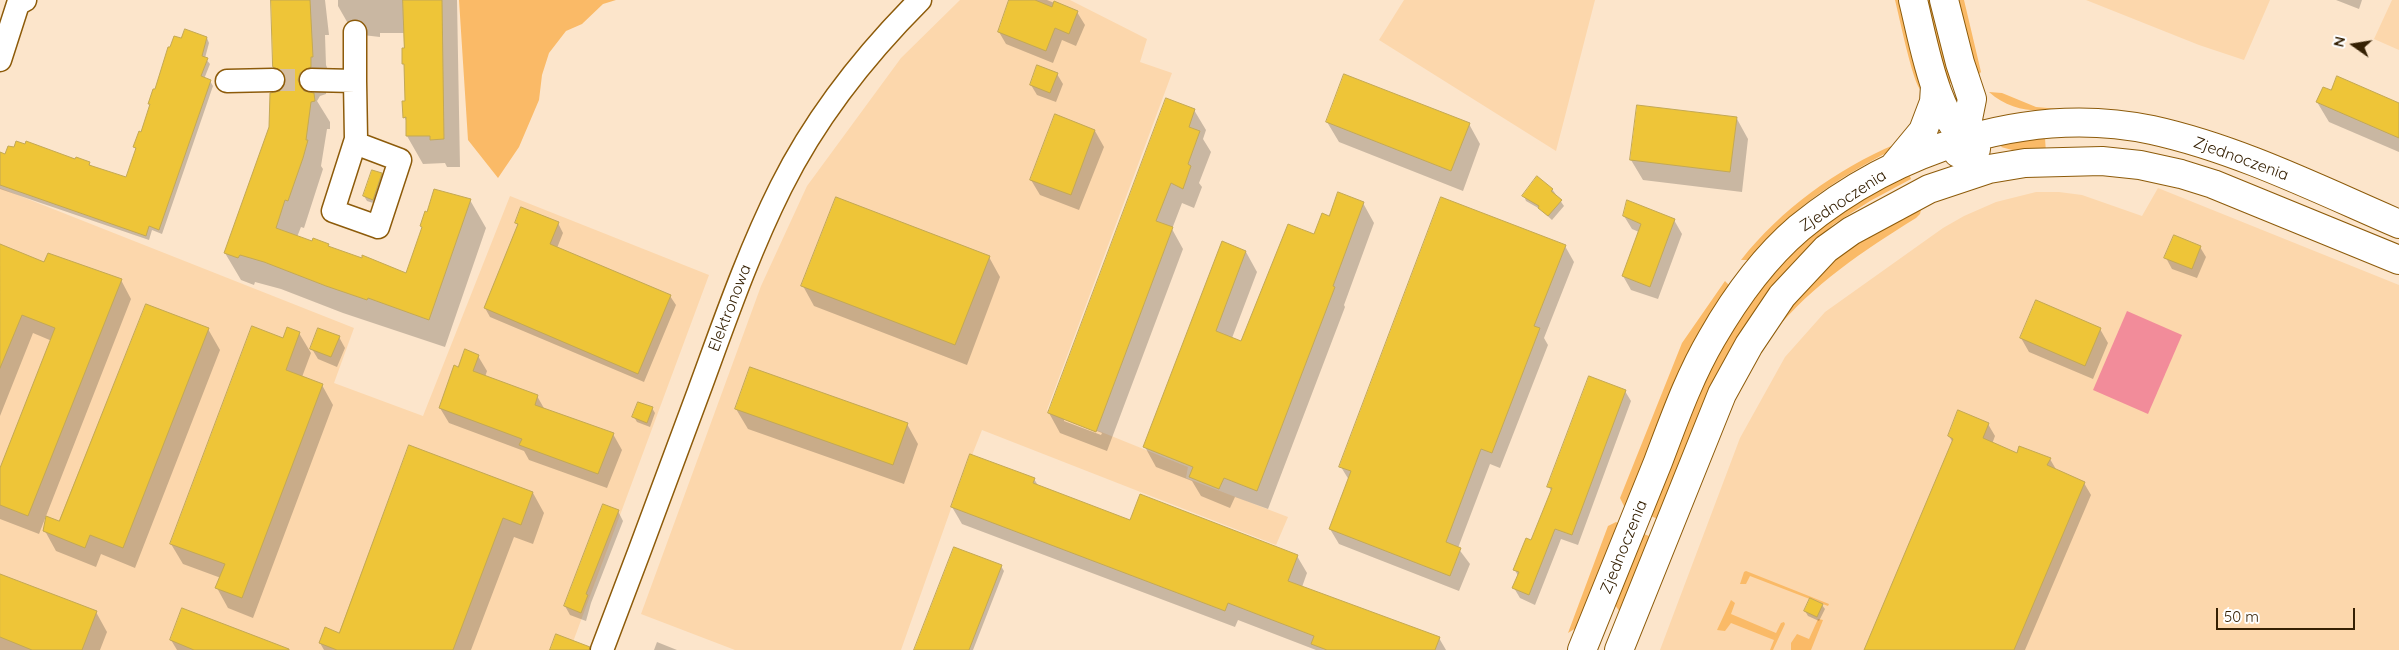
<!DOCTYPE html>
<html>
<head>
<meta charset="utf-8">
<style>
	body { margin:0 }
	#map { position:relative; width:2399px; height:650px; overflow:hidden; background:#fce5cb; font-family:Quicksand,sans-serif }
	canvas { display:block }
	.north { position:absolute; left:2329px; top:20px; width:50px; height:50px; -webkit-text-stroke:4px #fff; paint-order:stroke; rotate:283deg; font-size:14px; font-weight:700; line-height:20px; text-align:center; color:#352003 }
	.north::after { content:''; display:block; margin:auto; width:18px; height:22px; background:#352003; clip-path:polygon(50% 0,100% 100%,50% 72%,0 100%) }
	.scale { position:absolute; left:2216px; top:608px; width:139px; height:22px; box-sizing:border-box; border:2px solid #352003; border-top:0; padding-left:6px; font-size:15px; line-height:18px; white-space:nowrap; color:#352003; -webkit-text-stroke:4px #fff; paint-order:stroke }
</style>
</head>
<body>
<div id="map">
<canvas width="2399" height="650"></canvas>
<div class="north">N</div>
<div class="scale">50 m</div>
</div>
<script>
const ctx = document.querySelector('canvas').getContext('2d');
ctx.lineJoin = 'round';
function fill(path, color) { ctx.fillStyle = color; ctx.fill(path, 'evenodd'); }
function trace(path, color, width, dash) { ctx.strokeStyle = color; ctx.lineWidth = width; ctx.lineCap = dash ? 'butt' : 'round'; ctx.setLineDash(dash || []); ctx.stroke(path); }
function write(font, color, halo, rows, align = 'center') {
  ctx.font = font + ' Quicksand,sans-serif'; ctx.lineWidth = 4; ctx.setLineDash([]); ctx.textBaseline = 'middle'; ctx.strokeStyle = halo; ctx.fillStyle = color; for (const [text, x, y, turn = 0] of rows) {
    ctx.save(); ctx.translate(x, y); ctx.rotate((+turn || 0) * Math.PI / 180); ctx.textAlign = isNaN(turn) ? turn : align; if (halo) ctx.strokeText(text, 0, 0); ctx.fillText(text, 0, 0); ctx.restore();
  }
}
fill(new Path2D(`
	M960 0H1070L1147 39 1140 62 1172 73 1047 410 1188 467 1186 478 1288 517 1276 545 982 430 953 503 901 650H735L641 614 761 286 807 186 901 58Z
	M1404 0H1595L1556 151 1379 40Z
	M2086 0H2270L2244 60 2199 45Z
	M2392 0H2399V50L2374 39Z
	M0 188 354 328 334 383 423 416 510 196 709 275 570 650H0Z
	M2158 188 2399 285V650H1660L1740 438 1785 357 1825 312 1943 228 1964 216 1996 202 2036 192H2059L2082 195 2142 216Z`), '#fcd7ac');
fill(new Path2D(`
	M459 0H616L603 4 582 24 566 31 549 53 542 75 539 100 519 147 498 178 468 140Z
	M1895 0H1904L1920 64 1921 90C1913 84 1899 15 1895 0Z
	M1925 0H1936L1957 82 1946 84Z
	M1955 0H1964L1981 72 1978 75 1975 74Z
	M1989 92 2002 93 2036 107 2059 109C2033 113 2009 110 1989 92Z
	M2045 138 2046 153 2016 151 2001 147 2003 144Z
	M1896 144 1892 150C1838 178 1787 210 1751 260H1741C1781 209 1837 169 1896 144Z
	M1909 173 1911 179 1870 201 1834 224 1807 248 1771 287 1743 332 1660 520 1646 514 1712 355 1771 272 1813 233 1859 200Z
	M1922 206 1920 214 1916 218C1864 250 1812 285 1774 332L1776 320 1832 262 1852 246Z
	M1725 281 1731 287 1628 508 1624 506 1620 498 1682 343Z
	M1616 522 1621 525 1581 625 1568 633 1608 526Z
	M1639 532 1654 538 1620 612 1615 605Z
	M1746 571 1829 604 1828 606 1750 576 1746 584H1740L1744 572Z
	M1731 600 1735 603 1731 614 1776 633 1781 623 1784 622 1785 624 1773 650H1770L1774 640 1731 623 1725 631 1717 630Z
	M1818 619 1823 620 1811 650H1791V643L1797 634 1809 639Z`), '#faba67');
fill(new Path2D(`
	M2127 311 2182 335 2148 414 2093 390Z`), '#f28c9a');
fill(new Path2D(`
	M272 0H325L329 35H325L326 65 328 70 326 94 320 96 317 101 330 122V129H327L321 166 323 169 304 228 301 227 297 237 313 243 328 245 330 249 407 275 428 213 470 200 486 228 445 347 343 313 281 289 255 282 254 285 241 280 225 253 285 85 274 67Z
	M338 0H457L460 167H447L445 163 423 164 407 136V122L404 117 406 102 403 49H405V33H380V37L354 34 338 6Z
	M1010 0H1047L1077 12 1085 25 1076 46 1062 40 1053 63 1006 44 999 32Z
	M2336 0H2362L2359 9Z
	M207 38 209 43 205 58 210 64 204 79 210 81 213 86 162 234 152 230 149 240 0 189V154L6 155 41 149 89 163 91 166 127 178 136 150 135 147 151 106 150 104 182 40Z
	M1057 74 1063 84 1056 102 1037 95 1031 85Z
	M2332 92 2399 104V152L2329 122 2317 102Z
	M1194 110 1206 130 1203 139 1211 152 1199 183 1202 187 1194 208 1182 203 1172 229 1183 249 1107 451 1060 433 1049 413ZM1064 418 1102 433 1101 435 1064 421Z
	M1056 116 1095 131 1104 147 1079 210 1040 195 1031 180Z
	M1737 119 1748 139 1742 192 1643 180 1631 160Z
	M1327 122 1469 124 1480 144 1463 191 1339 142Z
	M381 174 384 179 376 204 367 201 364 196Z
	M1552 189 1564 206 1552 220 1540 209 1526 201 1524 196Z
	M1363 203 1374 223 1344 305 1345 307 1268 509 1235 497 1230 508 1201 496 1192 481 1156 467 1145 447 1222 243 1246 252 1257 272 1232 338 1242 342 1314 235 1329 218Z
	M1624 216 1674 220 1682 234 1658 299 1631 290 1623 276 1639 232 1632 229Z
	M516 223H558L563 233 557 248 670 296 676 305 644 382 490 317 485 308 519 227Z
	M1565 246 1574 262 1544 338 1548 345 1500 468 1490 464 1458 548 1470 564 1459 591 1339 544 1330 529 1349 480 1341 467Z
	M2200 247 2206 257 2197 278 2172 269 2166 258Z
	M0 251 121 280 131 299 39 534 0 519V471L52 341 33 333 0 416Z
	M989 257 1000 277 967 365 814 306 803 286Z
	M208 329 220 350 135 568 101 554 96 567 56 551 45 531 60 523Z
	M2100 329 2108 343 2093 379 2029 352 2021 338Z
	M299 333 311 353 302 377 322 385 333 405 253 618 228 608 217 588 221 578 183 564 171 544 284 339Z
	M339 337 345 348 337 367 318 359 312 349Z
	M478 356 487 371 485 377 537 396 545 410 613 434 622 450 607 488 529 460 524 451 449 423 440 408 459 368Z
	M1625 391 1631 401 1578 545 1561 539 1535 605 1520 598 1514 588 1518 576 1515 570 1532 542 1552 492 1548 486Z
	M652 408 655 413 650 427 637 422 634 417Z
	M736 409 907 424 918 444 904 484 748 429Z
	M1988 424 1995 436 1992 444 2017 454 2050 459 2057 471 2084 483 2091 495 2025 650H1865L1953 443 1949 436Z
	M410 447 533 493 544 513 533 544 514 537 471 650H324L320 643 339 634Z
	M1034 479 1039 487 1130 522 1297 556 1307 573 1302 587 1439 638 1446 650H1316L1238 620 1235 627 962 524 952 507Z
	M618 511 623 521 591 603 586 621 570 615 565 606Z
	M1001 566 1004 571 973 650H916Z
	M0 575 96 612 107 632 100 650H0Z
	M1822 605 1825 609 1819 621 1808 616 1805 611Z
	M171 640 271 650H177Z
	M657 642 677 650H654Z`), '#0003');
const building = new Path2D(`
	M271 0H310L313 57H311V67L300 73 298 80 304 91 314 93 315 101 311 102 306 140H308L303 158 288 201 285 200 276 228 312 241 313 238 329 244 328 246 362 258V255L406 273 422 227 420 226 425 211 427 212 434 189 471 199 429 320 368 298 367 300 326 286 264 262 240 255 238 258 224 253 269 127 270 93 280 91 286 80 284 73 273 67Z
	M403 0H442L444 139 430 140V136H406V117L403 118 402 101H405L404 64H402V48H404Z
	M1009 0H1035L1052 7 1054 1 1078 11 1069 34 1055 28 1046 51 998 32Z
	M185 29 207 37 202 56 208 58 201 76 211 80 159 230 149 226 146 236 0 185V152L5 154 8 146 14 147 16 141 25 144 26 141 75 159 76 157 90 162 89 165 126 177 136 148 133 147 139 131 141 132 150 104H148L153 89H155L168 47H170L174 36 181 38Z
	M1037 65 1058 73 1050 93 1030 85Z
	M1344 74 1470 123 1451 171 1326 122Z
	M2337 76 2399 103V138L2316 102 2323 87 2331 90Z
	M1166 98 1195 109 1189 127 1200 131 1188 164 1191 166 1183 189 1171 183 1156 221 1173 227 1096 432 1048 413Z
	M1637 105 1737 117 1730 172 1630 160Z
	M1055 114 1095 130 1071 195 1030 180Z
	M372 170 382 173 373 200 363 196Z
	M1537 176 1553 189 1551 191 1562 200 1548 216 1538 208 1539 206 1522 196Z
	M1338 192 1364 202 1333 286 1335 287 1257 491 1224 478 1219 489 1189 477 1193 467 1143 447 1222 241 1246 251 1216 331 1241 341 1288 224 1314 234 1322 213 1329 216Z
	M836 197 990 256 955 345 801 286Z
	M1441 197 1566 245 1534 326 1540 328 1492 453 1481 449 1446 542 1461 548 1450 576 1329 529 1351 471 1339 467Z
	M1627 200 1675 219 1650 287 1622 276 1641 224 1623 216Z
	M521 207 559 222 550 244 671 295 638 374 484 308 518 224 515 223Z
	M2174 235 2201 246 2192 269 2164 258Z
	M0 244 44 262 48 253 122 279 28 516 0 505V468L55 328 22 315 0 368Z
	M2036 300 2101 328 2085 366 2020 338Z
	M146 304 209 328 123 548 90 535 85 548 43 531 46 516 59 521Z
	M252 326 283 338 287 327 300 332 286 370 323 384 242 598 215 588 225 564 170 544Z
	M318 328 340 336 331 357 310 349Z
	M465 349 479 355 473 371 538 395 535 405 614 433 598 474 519 445 522 439 439 408 454 365 458 367Z
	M750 367 908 423 893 465 735 409Z
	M1589 376 1626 390 1572 535 1555 529 1529 595 1512 588 1519 572 1513 570 1526 538 1531 540 1552 488 1547 487Z
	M638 402 653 407 647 423 632 417Z
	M1958 410 1989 423 1983 438 2017 453 2019 446 2051 458 2047 465 2085 482 2014 650H1864L1953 439 1948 436Z
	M409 445 533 492 521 525 503 518 453 650H337L319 643 325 627 339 633Z
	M970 454 1035 478 1033 483 1130 520 1140 494 1298 555 1288 581 1440 637 1435 650H1327L1311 644 1314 636 1228 603 1225 611 951 507Z
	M603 504 619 510 586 594 588 595 581 613 564 606Z
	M954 547 1002 565 969 650H914Z
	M0 574 97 611 82 650H32L0 637Z
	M1810 598 1823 604 1817 617 1804 611Z
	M182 608 289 649V650H194L170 640Z
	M556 634 590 647 589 650H550Z`);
fill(building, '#eec538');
trace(building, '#c3a855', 1);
trace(new Path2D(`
	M273 80H311`), '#d4bea3', 22, [22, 11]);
const street = new Path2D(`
	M0 60 18 4 25 0
	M311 80 355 81V32
	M227 81 273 80
	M355 143 400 160 378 227 333 211 356 139 355 81
	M602 650C635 564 667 477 699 391 724 323 748 253 781 187 816 117 865 55 920 0`);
const secondary = new Path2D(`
	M1913 0C1924 44 1936 124 1976 149
	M1944 0 1960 63 1972 99 1964 139 1958 153
	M1894 166 1923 131 1934 102 1935 86
	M1582 650C1608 587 1633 524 1658 462 1674 420 1689 377 1712 338 1735 298 1764 258 1799 228 1895 149 2028 104 2152 130 2238 149 2318 189 2399 224
	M1619 650 1722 394 1749 345 1782 296 1826 249 1851 231 1929 189 1989 169 2025 163 2102 161 2140 165 2181 174 2213 184 2399 260`);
trace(street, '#8d5b0a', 25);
trace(secondary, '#8d5b0a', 30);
trace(street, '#fff', 22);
trace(secondary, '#fff', 28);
write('16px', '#352003', '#fff', [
	["Zjednoczenia",2241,159,20],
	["Zjednoczenia",1843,201,-33],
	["Elektronowa",730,308,-69],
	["Zjednoczenia",1624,547,-68]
]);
</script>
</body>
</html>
